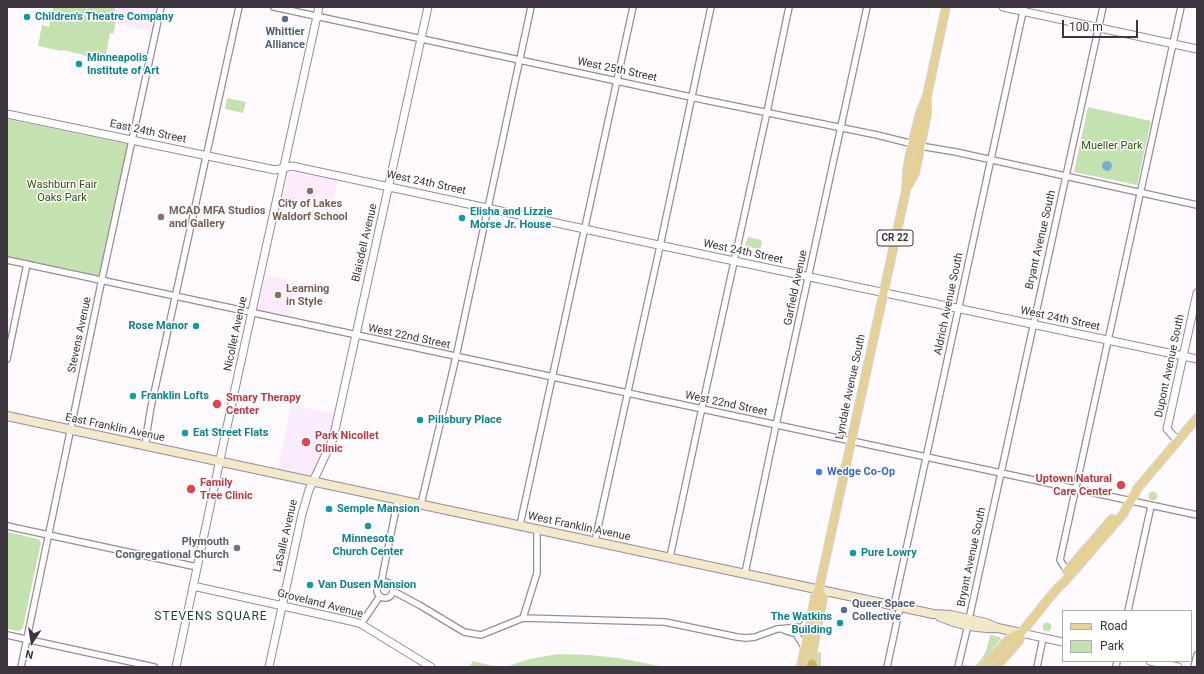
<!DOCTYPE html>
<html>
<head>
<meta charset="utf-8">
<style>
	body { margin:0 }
	#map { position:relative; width:1204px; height:674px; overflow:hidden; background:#fefafe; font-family:Roboto,sans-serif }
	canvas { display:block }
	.frame { position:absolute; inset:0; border:8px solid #3d353d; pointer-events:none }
	.legend { position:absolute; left:1062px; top:610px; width:130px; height:52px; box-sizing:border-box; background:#fff; border:1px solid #b1aeb1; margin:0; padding:5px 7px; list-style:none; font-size:12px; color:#3d353d }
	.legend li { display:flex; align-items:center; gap:8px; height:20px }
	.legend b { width:20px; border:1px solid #b1aeb1 }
	.north { position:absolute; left:12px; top:622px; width:40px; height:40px; -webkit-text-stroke:3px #fff; paint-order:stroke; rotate:192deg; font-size:11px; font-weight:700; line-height:16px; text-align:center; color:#3d353d }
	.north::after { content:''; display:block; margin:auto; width:14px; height:18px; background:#3d353d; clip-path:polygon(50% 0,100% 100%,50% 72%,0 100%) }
	.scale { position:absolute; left:1062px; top:20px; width:76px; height:18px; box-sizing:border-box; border:2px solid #3d353d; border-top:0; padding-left:5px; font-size:12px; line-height:14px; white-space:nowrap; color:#3d353d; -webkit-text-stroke:3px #fff; paint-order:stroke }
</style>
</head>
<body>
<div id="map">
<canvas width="1204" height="674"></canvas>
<div class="frame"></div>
<ul class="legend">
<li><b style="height:5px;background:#e5d196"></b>Road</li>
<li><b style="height:11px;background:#c4e1b0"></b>Park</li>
</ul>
<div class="north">N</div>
<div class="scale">100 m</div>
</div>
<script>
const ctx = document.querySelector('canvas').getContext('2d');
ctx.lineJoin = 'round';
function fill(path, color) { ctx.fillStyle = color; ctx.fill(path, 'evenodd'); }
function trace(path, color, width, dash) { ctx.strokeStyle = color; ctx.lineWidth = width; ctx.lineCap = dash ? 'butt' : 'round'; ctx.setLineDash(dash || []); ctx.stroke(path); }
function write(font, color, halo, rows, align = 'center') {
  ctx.font = font + ' Roboto,sans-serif'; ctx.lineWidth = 3; ctx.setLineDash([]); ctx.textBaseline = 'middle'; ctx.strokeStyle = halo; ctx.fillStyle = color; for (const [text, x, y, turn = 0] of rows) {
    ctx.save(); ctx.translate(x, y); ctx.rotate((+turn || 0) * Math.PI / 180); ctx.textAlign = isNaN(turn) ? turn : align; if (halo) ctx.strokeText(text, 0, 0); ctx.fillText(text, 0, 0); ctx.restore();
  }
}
fill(new Path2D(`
	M77 7H156L151 31 101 20Z
	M292 172H301L338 180 331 212 282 202 288 176 289 174Z
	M266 275 297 281 290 319 262 313 258 309Z`), '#fdebfb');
fill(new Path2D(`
	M291 405 336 414 330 437 313 474 312 475 278 469Z`), '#fbebfe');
fill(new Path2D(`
	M53 7H80L88 9 89 7H115L112 21 116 22 113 34 110 33 105 60 84 56V55L63 50 62 51 38 46 42 25 49 27Z
	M227 98 246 102 243 113 225 109Z
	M1088 107 1151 121 1137 185 1074 172Z
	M7 119 127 144 128 147 101 274 98 277H95L7 258Z
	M748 237 761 240 762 243 761 247 759 249 745 246Z
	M1148.5 496a4.5 4.5 0 1 1 9 0a4.5 4.5 0 1 1-9 0Z
	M7 532 38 539 41 542 23 627 22 629 19 631 7 629Z
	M1042.5 627a4.5 4.5 0 1 1 9 0a4.5 4.5 0 1 1-9 0Z
	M990 635 1000 637 1001 639 977 667H962L963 665 975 666C987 655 986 650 990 635Z
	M821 652V667H815V655L817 653Z
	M558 654 589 655 619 658 665 667H506L529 659Z
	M473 661 497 667H469Z`), '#c4e1b0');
fill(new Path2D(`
	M1102 166a5 5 0 1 1 10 0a5 5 0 1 1-10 0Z`), '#78afcf');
const minor = new Path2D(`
	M274 7 700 99 877 135 913 144
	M920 146 956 152 1197 205
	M7 260 1197 515
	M7 359 27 264
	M146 446V437L151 407 239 7
	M421 504 456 357 531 7
	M520 525 633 7
	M7 526 197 567
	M595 541 660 246 711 7
	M670 557 703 403 767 112 789 7
	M1067 571 1060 560 1181 7
	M745 573 776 425 867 7
	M377 590a8 8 0 1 1 16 0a8 8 0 1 1-16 0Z
	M381 583 398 499
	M393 591 421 606 464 632 481 635 523 618 665 622 737 637 746 638 755 637 777 629 802 627 810 619
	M894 605 1024 7
	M1128 611 1151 506
	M523 618 537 573V529
	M969 619 1103 7
	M361 624 380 596
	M784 630 796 634 804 647
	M7 635 154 667
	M21 667 103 274 161 7
	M887 667 900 607
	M958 667 968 625
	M1037 667 1043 638
	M1116 667 1117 661
	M1194 667 1197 655`);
const tertiary = new Path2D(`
	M1003 7 1197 49
	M7 114 275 170 292 166 654 244 1197 359
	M1178 441 1167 429 1197 293
	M193 586 355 622 361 624 431 667
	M1021 633 1063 642
	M1150 661 1178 667
	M176 667 238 375 319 7
	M269 667 302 514 309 490 333 439 428 7`);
const secondary = new Path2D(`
	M7 416 933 614 951 615 986 623 998 628 1021 633
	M940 617C957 624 977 629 995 628`);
const primary = new Path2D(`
	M908 186 915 173 927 114V101
	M1067 571 1112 519
	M801 667 815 597 819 589 906 190 907 171 911 149 920 113 927 96 946 7
	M812 667 813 649 823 598 819 589
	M983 667 1010 638 1021 633 1055 591 1067 579 1124 513C1127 504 1134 498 1137 489L1197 418
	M996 667 1019 641 1021 633`);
const motorway = new Path2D(`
	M812 665V667`);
trace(minor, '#9c899b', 8);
trace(tertiary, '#9c899b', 9);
trace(secondary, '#9c899b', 10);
trace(primary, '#d8d7d8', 10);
trace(motorway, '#d8d7d8', 12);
trace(minor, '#fff', 5.5);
trace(tertiary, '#fff', 7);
trace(secondary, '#f2e8ca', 8);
trace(primary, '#e5d196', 8);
trace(motorway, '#d3b350', 10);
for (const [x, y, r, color] of [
	[27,17,4,"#0f9aa8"],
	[285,19,4,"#5c6f8a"],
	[79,64,4,"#0f9aa8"],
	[310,191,4,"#8d6e63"],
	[161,217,4,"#8d6e63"],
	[462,218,4,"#0f9aa8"],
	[278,295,4,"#8d6e63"],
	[196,326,4,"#0f9aa8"],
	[133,396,4,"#0f9aa8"],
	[217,404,5,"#e0444e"],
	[420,420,4,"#0f9aa8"],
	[185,433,4,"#0f9aa8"],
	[306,442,5,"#e0444e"],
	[819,472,4,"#3f7fe0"],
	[1121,485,5,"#e0444e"],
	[191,489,5,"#e0444e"],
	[329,509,4,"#0f9aa8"],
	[368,526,4,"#0f9aa8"],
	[237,548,4,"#6b7280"],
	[853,553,4,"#0f9aa8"],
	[310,585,4,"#0f9aa8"],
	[844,610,4,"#5c6f8a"],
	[840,623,4,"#0f9aa8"]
]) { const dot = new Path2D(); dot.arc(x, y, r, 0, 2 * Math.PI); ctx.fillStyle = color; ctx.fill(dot); trace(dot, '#fff', 1.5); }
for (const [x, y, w] of [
	[895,238,36]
]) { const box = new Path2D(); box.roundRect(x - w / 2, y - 8, w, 16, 3); ctx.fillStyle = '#fff'; ctx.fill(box); trace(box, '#3d353d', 1); }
write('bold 10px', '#3d353d', null, [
	["CR 22",895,238]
]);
write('bold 11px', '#0d838f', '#fff', [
	["Children's Theatre Company",35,17],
	["Minneapolis",87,58],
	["Institute of Art",87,71],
	["Elisha and Lizzie",470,212],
	["Morse Jr. House",470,225],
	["Rose Manor",188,326,"right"],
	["Franklin Lofts",141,396],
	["Pillsbury Place",428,420],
	["Eat Street Flats",193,433],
	["Semple Mansion",337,509],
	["Minnesota",368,539,"center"],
	["Church Center",368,552,"center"],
	["Pure Lowry",861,553],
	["Van Dusen Mansion",318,585],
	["The Watkins",832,617,"right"],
	["Building",832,630,"right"]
], 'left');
write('bold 11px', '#4e5e75', '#fff', [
	["Whittier",285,32],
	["Alliance",285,45],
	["Queer Space",852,604,"left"],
	["Collective",852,617,"left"]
]);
write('11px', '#3d353d', '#fff', [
	["West 25th Street",617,70,12],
	["East 24th Street",148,132,12],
	["West 24th Street",426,183,12],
	["Bryant Avenue South",1041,240,-77],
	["Blaisdell Avenue",365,243,-77],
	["West 24th Street",743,252,12],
	["Garfield Avenue",796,288,-78],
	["Aldrich Avenue South",949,304,-78],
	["West 24th Street",1060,319,12],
	["Nicollet Avenue",236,334,-78],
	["Stevens Avenue",80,335,-78],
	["West 22nd Street",409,337,12],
	["Dupont Avenue South",1170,366,-78],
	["Lyndale Avenue South",851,387,-78],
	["West 22nd Street",726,404,12],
	["East Franklin Avenue",115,428,12],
	["West Franklin Avenue",579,527,12],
	["LaSalle Avenue",286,536,-77],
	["Bryant Avenue South",972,557,-78],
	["Groveland Avenue",320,604,14]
]);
write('11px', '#2f520c', '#fff', [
	["Mueller Park",1112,146],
	["Washburn Fair",62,185],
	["Oaks Park",62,198]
]);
write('bold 11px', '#785e54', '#fff', [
	["City of Lakes",310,204,"center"],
	["Waldorf School",310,217,"center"],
	["MCAD MFA Studios",169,211],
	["and Gallery",169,224],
	["Learning",286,289],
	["in Style",286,302]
], 'left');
write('bold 11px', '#be3a42', '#fff', [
	["Smary Therapy",226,398],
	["Center",226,411],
	["Park Nicollet",315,436],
	["Clinic",315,449],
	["Uptown Natural",1112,479,"right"],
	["Care Center",1112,492,"right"],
	["Family",200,483],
	["Tree Clinic",200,496]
], 'left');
write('bold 11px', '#366cbe', '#fff', [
	["Wedge Co-Op",827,472]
], 'left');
write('bold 11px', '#5b616d', '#fff', [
	["Plymouth",229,542],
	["Congregational Church",229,555]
], 'right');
ctx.letterSpacing = '1px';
write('12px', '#1c3e3d', '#fff', [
	["STEVENS SQUARE",211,617]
]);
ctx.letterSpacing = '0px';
</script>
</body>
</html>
